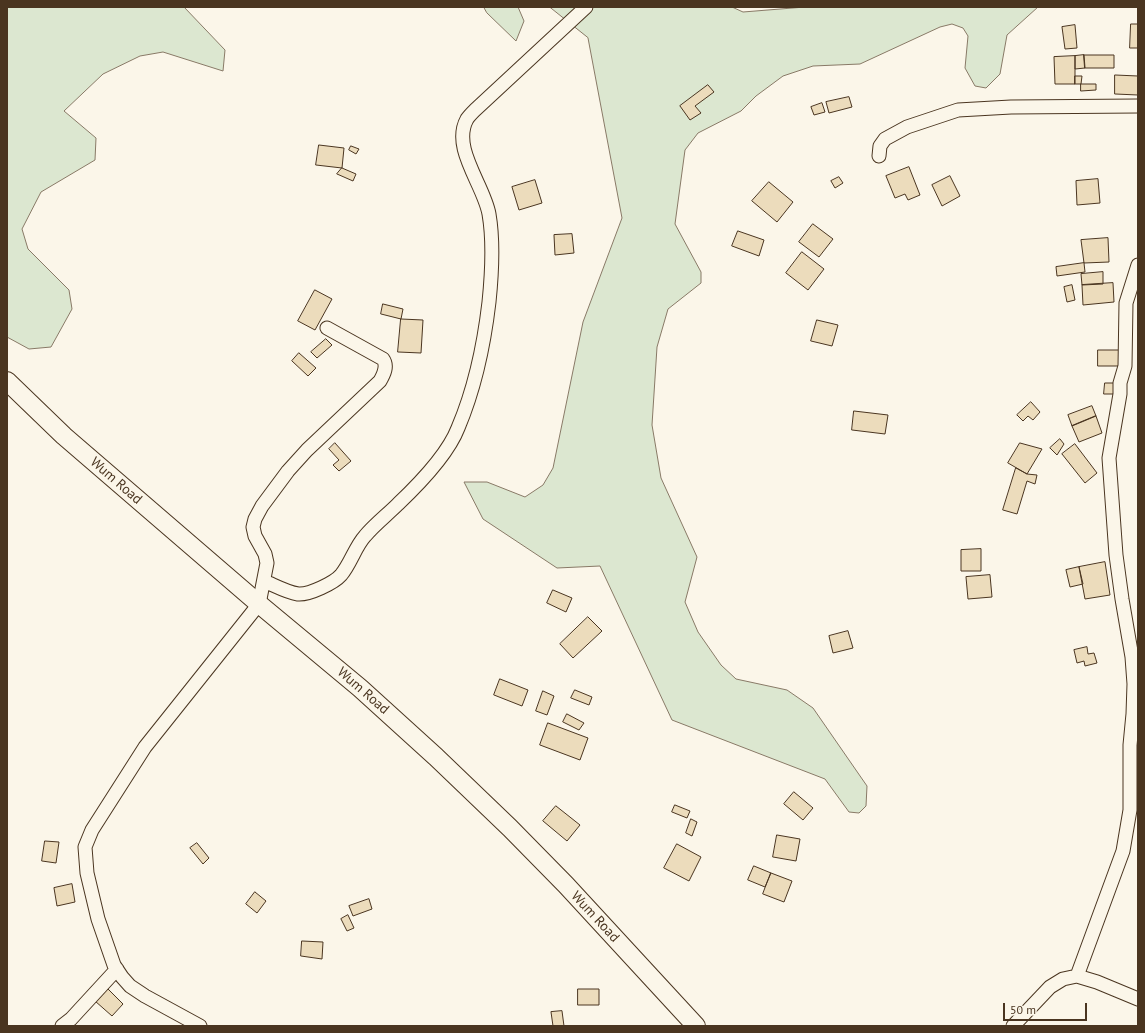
<!DOCTYPE html>
<html>
<head>
<meta charset="utf-8">
<style>
	body { margin:0 }
	#map { position:relative; width:1145px; height:1033px; overflow:hidden; background:#fbf6e9; font-family:"PT Sans",sans-serif }
	canvas { display:block }
	.frame { position:absolute; inset:0; border:8px solid #4a3520; pointer-events:none }
	.scale { position:absolute; left:1003px; top:1003px; width:84px; height:18px; box-sizing:border-box; border:2px solid #4a3520; border-top:0; padding-left:5px; font-size:12px; line-height:14px; white-space:nowrap; color:#4a3520; -webkit-text-stroke:3px #fbf6e9; paint-order:stroke }
</style>
</head>
<body>
<div id="map">
<canvas width="1145" height="1033"></canvas>
<div class="frame"></div>
<div class="scale">50 m</div>
</div>
<script>
const ctx = document.querySelector('canvas').getContext('2d');
ctx.lineJoin = 'round';
function fill(path, color) { ctx.fillStyle = color; ctx.fill(path, 'evenodd'); }
function trace(path, color, width, dash) { ctx.strokeStyle = color; ctx.lineWidth = width; ctx.lineCap = dash ? 'butt' : 'round'; ctx.setLineDash(dash || []); ctx.stroke(path); }
function write(font, color, halo, rows, align = 'center') {
  ctx.font = font + ' "PT Sans",sans-serif'; ctx.lineWidth = 3; ctx.setLineDash([]); ctx.textBaseline = 'middle'; ctx.strokeStyle = halo; ctx.fillStyle = color; for (const [text, x, y, turn = 0] of rows) {
    ctx.save(); ctx.translate(x, y); ctx.rotate((+turn || 0) * Math.PI / 180); ctx.textAlign = isNaN(turn) ? turn : align; if (halo) ctx.strokeText(text, 0, 0); ctx.fillText(text, 0, 0); ctx.restore();
  }
}
const green = new Path2D(`
	M7 7H184L225 50 223 71 163 52 140 56 103 74 64 111 96 138 95 160 41 192 22 229 28 249 69 290 72 309 51 347 29 349 7 337Z
	M484 7H518L524 21 516 41 487 13Z
	M550 7H732L743 12 805 7H1038L1007 35 1000 74 986 88 975 86 965 68 968 36 963 28 952 24 940 27 860 64 813 66 783 76 756 96 741 111 698 133 685 150 675 224 701 272V283L668 309 657 347 652 425 661 478 697 557 685 602 698 632 721 665 736 679 787 690 813 708 867 786 866 806 859 813 849 812 825 779 672 720 600 566 557 568 483 519 464 482H487L525 497 543 485 553 468 583 322 622 218 588 38Z`);
fill(green, '#dce7d0');
trace(green, '#887966', 1);
const building = new Path2D(`
	M1131 24H1138V48H1130Z
	M1075 25 1077 48 1065 49 1062 27Z
	M1084 55H1114V68H1085Z
	M1084 55 1085 68 1075 69V56Z
	M1075 56V84H1055L1054 57Z
	M1115 75 1138 76V95L1115 94Z
	M1075 76H1082L1081 84H1075Z
	M1081 84H1096V90L1081 91Z
	M708 85 714 92 695 106 701 113 690 120 680 106Z
	M849 97 852 107 829 113 826 102Z
	M822 103 825 112 814 115 811 107Z
	M319 145 344 148 342 168 316 165Z
	M351 146 359 149 356 154 349 150Z
	M909 167 920 195 908 200 905 194 895 198 886 176Z
	M342 168 356 174 353 181 337 174Z
	M950 176 960 196 942 206 932 185Z
	M839 177 843 183 835 188 831 181Z
	M1098 179 1100 203 1077 205 1076 181Z
	M535 180 542 203 519 210 512 187Z
	M769 182 793 202 777 222 752 201Z
	M813 224 833 239 819 257 799 242Z
	M738 231 764 240 759 256 732 246Z
	M572 234 574 253 555 255 554 235Z
	M1108 238 1109 262 1084 263 1081 240Z
	M802 252 824 269 808 290 786 273Z
	M1084 263 1085 272 1057 276 1056 267Z
	M1103 272V284L1082 285 1081 274Z
	M1113 283 1114 302 1083 305 1082 285Z
	M1072 285 1075 300 1067 302 1064 287Z
	M315 290 332 299 315 330 298 321Z
	M383 304 403 309 401 319 381 314Z
	M401 319 423 320 421 353 398 352Z
	M817 320 838 325 832 346 811 341Z
	M326 339 332 345 317 358 311 352Z
	M1098 350H1125V366H1098Z
	M299 353 316 368 308 376 292 361Z
	M1105 383H1120V394H1104Z
	M1031 402 1040 412 1033 420 1028 416 1023 421 1017 415Z
	M1092 406 1096 416 1072 426 1068 415Z
	M854 411 888 415 885 434 852 430Z
	M1096 416 1102 433 1079 442 1072 426Z
	M1060 439 1064 444 1057 455 1050 448Z
	M335 443 351 461 339 471 333 465 339 460 329 449Z
	M1020 443 1042 449 1027 474 1008 463Z
	M1075 444 1097 473 1085 483 1062 454Z
	M1016 468 1027 474 1037 475 1035 484 1027 481 1017 514 1003 510Z
	M981 549V571H961V550Z
	M1105 562 1110 595 1085 599 1079 567Z
	M1079 567 1083 584 1070 587 1066 570Z
	M990 575 992 597 968 599 966 577Z
	M553 590 572 598 566 612 547 603Z
	M588 617 602 631 573 658 560 644Z
	M848 631 853 648 833 653 829 636Z
	M1087 647 1088 654 1094 653 1097 663 1085 666 1084 661 1077 663 1074 650Z
	M500 679 528 690 522 706 494 695Z
	M575 690 592 697 589 705 571 698Z
	M543 691 554 696 547 715 536 711Z
	M567 714 584 723 579 730 563 722Z
	M548 723 588 738 580 760 540 745Z
	M794 792 813 808 803 820 784 804Z
	M675 805 690 811 687 818 672 812Z
	M556 806 580 825 567 841 543 821Z
	M691 819 697 822 692 836 686 833Z
	M777 835 800 839 796 861 773 857Z
	M45 841 59 842 56 863 42 861Z
	M197 843 209 858 203 864 190 848Z
	M677 844 701 857 689 881 664 868Z
	M754 866 771 873 765 887 748 880Z
	M771 873 792 881 784 902 763 894Z
	M72 884 75 902 57 906 54 888Z
	M255 892 266 901 257 913 246 904Z
	M369 899 372 909 353 916 349 906Z
	M348 915 354 928 347 931 341 919Z
	M302 941 323 942 322 959 301 956Z
	M107 988 123 1004 112 1016 95 1001Z
	M578 989H599V1005H578Z
	M562 1011 564 1026H553L551 1012Z`);
fill(building, '#ecdcbc');
trace(building, '#4a3520', 1);
const minor = new Path2D(`
	M879 156 880 146 885 139 907 127 958 110 1011 107 1138 106
	M264 581C274 585 286 592 298 594 309 595 334 583 341 575 351 563 355 547 365 536 375 524 387 515 398 504 418 485 448 454 458 428 475 388 484 345 489 302 492 273 494 243 489 214 484 185 451 148 467 119 469 116 472 113 475 110L586 7
	M1077 976 1123 851 1130 810V745L1133 714 1134 684 1132 657 1122 599 1116 555 1109 458 1120 394V383L1125 366 1126 303 1138 265
	M62 1026 71 1019 117 969
	M200 1026 145 996 130 986 122 977 114 965 98 919 87 873 85 847 92 830 145 747 259 604 267 563 265 554 255 536 253 527 255 519 262 506 288 471 307 450 380 381C384 374 388 366 383 359L327 328
	M1013 1026 1050 987 1063 979 1077 976 1097 982 1138 999`);
const highway = new Path2D(`
	M7 381 64 436 259 604 360 688 436 757 510 828 566 885 696 1026`);
trace(minor, '#4a3520', 15);
trace(highway, '#4a3520', 20);
trace(minor, '#fbf6e9', 13);
trace(highway, '#fbf6e9', 18);
write('14px', '#4a3520', '#fbf6e9', [
	["Wum Road",116,481,41],
	["Wum Road",363,691,41],
	["Wum Road",595,917,47]
]);
</script>
</body>
</html>
